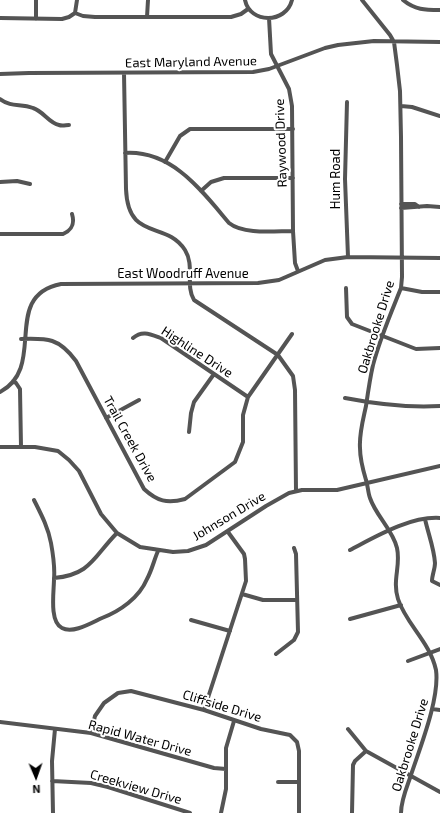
<!DOCTYPE html>
<html>
<head>
<meta charset="utf-8">
<style>
	body { margin:0 }
	#map { position:relative; width:440px; height:813px; overflow:hidden; background:#fff; font-family:"Exo 2",sans-serif }
	canvas { display:block }
	.north { position:absolute; left:16px; top:757px; width:40px; height:40px; -webkit-text-stroke:3px #fff; paint-order:stroke; rotate:178deg; font-size:11px; font-weight:700; line-height:16px; text-align:center; color:#000 }
	.north::after { content:''; display:block; margin:auto; width:14px; height:18px; background:#000; clip-path:polygon(50% 0,100% 100%,50% 72%,0 100%) }
</style>
</head>
<body>
<div id="map">
<canvas width="440" height="813"></canvas>
<div class="north">N</div>
</div>
<script>
const ctx = document.querySelector('canvas').getContext('2d');
ctx.lineJoin = 'round';
function trace(path, color, width, dash) { ctx.strokeStyle = color; ctx.lineWidth = width; ctx.lineCap = dash ? 'butt' : 'round'; ctx.setLineDash(dash || []); ctx.stroke(path); }
function write(font, color, halo, rows, align = 'center') {
  ctx.font = font + ' "Exo 2",sans-serif'; ctx.lineWidth = 4; ctx.setLineDash([]); ctx.textBaseline = 'middle'; ctx.strokeStyle = halo; ctx.fillStyle = color; for (const [text, x, y, turn = 0] of rows) {
    ctx.save(); ctx.translate(x, y); ctx.rotate((+turn || 0) * Math.PI / 180); ctx.textAlign = isNaN(turn) ? turn : align; if (halo) ctx.strokeText(text, 0, 0); ctx.fillText(text, 0, 0); ctx.restore();
  }
}
trace(new Path2D(`
	M36 0V19
	M245 0C250 24 286 24 292 0
	M362 0 390 35 394 42 397 65 400 91 401 137 402 277 401 288C391 313 380 338 373 365 370 378 368 392 366 406 363 420 359 434 360 448 360 459 363 470 366 480 368 486 368 493 370 498 376 516 393 530 397 548 401 566 392 580 398 599 406 624 430 642 436 670 440 699 419 750 410 778 406 789 401 801 401 813
	M403 0C415 10 425 10 440 10
	M75 13 83 16 95 17H231L241 14 248 9
	M147 17 148 0
	M0 18 62 19 69 17 75 13 77 0
	M269 18 271 54 289 89 292 106 293 231 295 263 298 271
	M124 73 126 189C128 242 166 220 185 250 195 266 185 285 194 300L278 355 293 376 295 390 296 491
	M0 74 29 73 253 72 269 69 325 48 338 45 374 41 440 42
	M0 99C12 108 20 103 33 108 43 111 49 123 59 125 62 126 66 125 69 125
	M347 102 345 179 348 257
	M401 106 412 107 440 116
	M125 153C172 150 202 191 229 223 244 235 275 231 293 231
	M165 162 180 136 190 129H293
	M0 182 17 181 30 184
	M201 191 211 182 224 178H293
	M401 204H415L419 207
	M401 208 427 206 440 207
	M0 234H63C72 230 75 224 72 214
	M346 288 347 317 352 324 416 349 440 348
	M401 288 422 292H440
	M133 338C142 330 150 334 161 338L248 397
	M21 339C48 338 59 338 76 361L144 489C157 501 167 504 185 499L235 462 243 442V415L248 397 292 334
	M13 381 16 383 20 389 21 447
	M0 392C48 367 0 296 61 284L258 283 279 280 325 260 348 257 440 258
	M345 398C376 404 408 408 440 406
	M106 418 139 400
	M189 432 191 413 194 402 214 374
	M0 447H35L58 451 69 460 79 471 101 514 117 533 140 547 173 552 188 551 206 545 266 506 289 493 302 490H337L440 466
	M34 500C41 514 48 527 51 543 53 554 55 568 54 579 54 591 49 622 62 628 73 634 91 623 102 618 120 611 139 598 147 579 152 570 154 560 158 551
	M425 519C428 533 434 548 435 563 435 569 432 575 432 581L440 585
	M350 550C375 537 410 516 440 518
	M54 578C91 575 94 556 117 533
	M242 594 263 600H297
	M350 619 401 605
	M191 620 230 631
	M276 654 294 640 298 632 296 554 294 548
	M408 661 440 649
	M432 709 440 710
	M204 710 246 581 245 559 244 554 228 532
	M0 722 91 733 214 768 226 769
	M348 729 366 751
	M91 733 95 716 104 703 118 693 131 691 204 710 261 729 290 735 297 742 299 751V813
	M52 781 91 783 108 787 190 813
	M278 782H299
	M53 813 52 761 55 729
	M221 813 226 789V748L234 721
	M352 813 353 765 355 761 366 751 440 792`), '#545454', 4);
write('13px', '#000', '#fff', [
	["East Maryland Avenue",191,62,-1],
	["Raywood Drive",281,143,-92],
	["Hum Road",336,179,-90],
	["East Woodruff Avenue",183,274],
	["Oakbrooke Drive",376,327,-73],
	["Highline Drive",197,352,33],
	["Trail Creek Drive",130,439,61],
	["Johnson Drive",229,516,-31],
	["Cliffside Drive",222,706,17],
	["Rapid Water Drive",140,738,15],
	["Oakbrooke Drive",410,745,-73],
	["Creekview Drive",136,787,16]
]);
</script>
</body>
</html>
